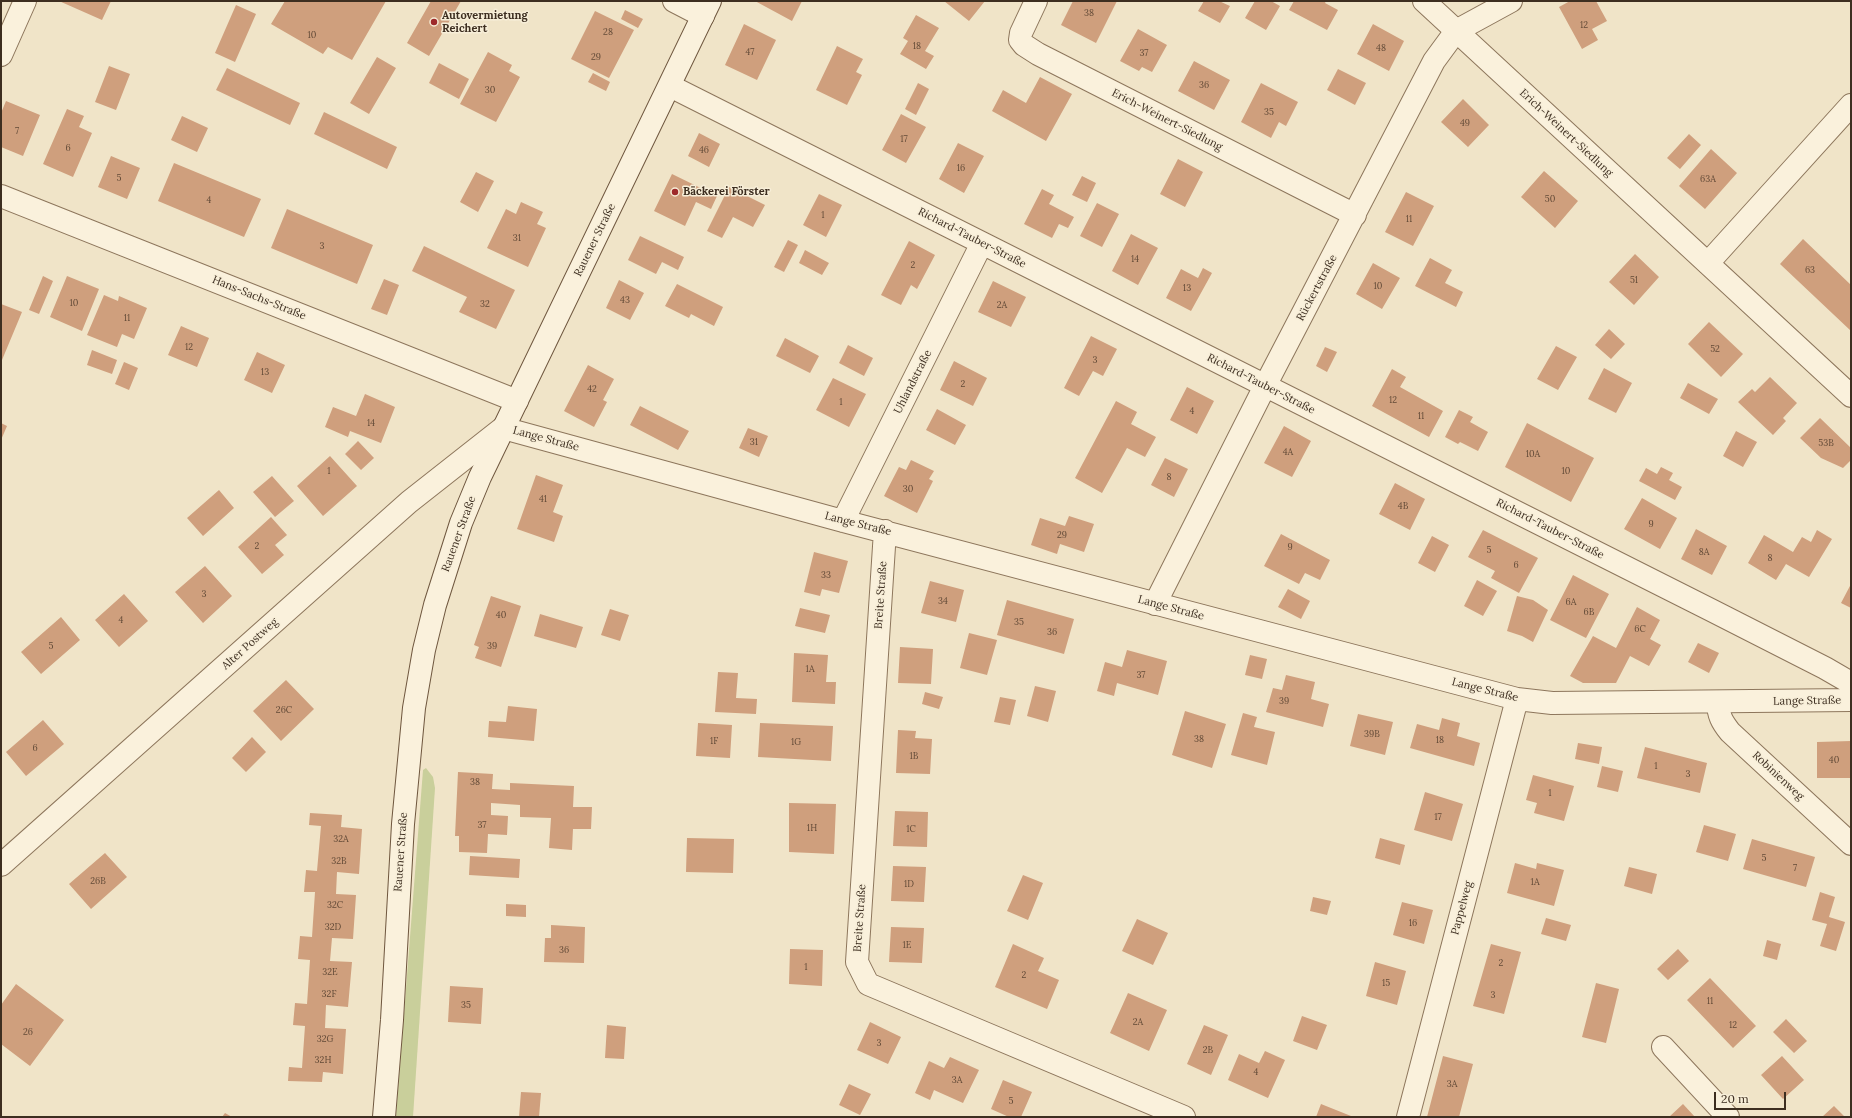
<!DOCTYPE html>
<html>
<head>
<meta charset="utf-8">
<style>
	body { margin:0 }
	#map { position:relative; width:1852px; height:1118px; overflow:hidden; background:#f0e4c8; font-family:Lora,serif }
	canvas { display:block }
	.frame { position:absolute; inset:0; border:2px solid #3d2e20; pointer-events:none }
	.scale { position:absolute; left:1714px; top:1092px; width:72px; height:18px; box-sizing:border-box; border:2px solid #3d2e20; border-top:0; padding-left:5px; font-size:12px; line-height:14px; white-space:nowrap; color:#3d2e20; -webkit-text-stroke:3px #f7eed8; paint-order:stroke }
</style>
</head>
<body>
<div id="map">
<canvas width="1852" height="1118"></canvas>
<div class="frame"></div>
<div class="scale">20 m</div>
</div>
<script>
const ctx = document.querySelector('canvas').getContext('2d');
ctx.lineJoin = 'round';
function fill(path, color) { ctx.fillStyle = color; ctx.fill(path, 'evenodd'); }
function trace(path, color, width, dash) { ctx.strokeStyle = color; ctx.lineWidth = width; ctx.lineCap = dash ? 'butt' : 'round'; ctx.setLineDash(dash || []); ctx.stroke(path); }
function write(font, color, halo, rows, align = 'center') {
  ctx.font = font + ' Lora,serif'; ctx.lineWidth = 3; ctx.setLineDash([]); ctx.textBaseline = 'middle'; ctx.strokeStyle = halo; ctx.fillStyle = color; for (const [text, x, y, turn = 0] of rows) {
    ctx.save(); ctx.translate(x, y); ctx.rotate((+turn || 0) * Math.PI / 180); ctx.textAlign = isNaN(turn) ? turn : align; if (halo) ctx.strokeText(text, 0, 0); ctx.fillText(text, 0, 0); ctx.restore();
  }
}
fill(new Path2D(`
	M426 768 433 777 435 788 413 1117H396L423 770Z`), '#c9cf9b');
fill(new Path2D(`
	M59 1H111L102 20Z
	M285 1H386L352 60 328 47 323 54 271 24Z
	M431 1H461L429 56 407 43Z
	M755 1H802L792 21Z
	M944 1H985L969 21Z
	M1073 1H1117L1096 43 1061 25Z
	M1204 1H1219L1230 6 1220 23 1198 11Z
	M1255 1H1271L1280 6 1266 30 1245 18Z
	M1294 1H1326L1325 3 1338 10 1327 30 1289 10Z
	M1570 1H1596L1607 21 1592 29 1598 40 1582 49 1559 7Z
	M236 5 256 14 235 62 215 53Z
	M625 10 643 19 638 28 621 19Z
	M595 11 634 30 609 78 571 59Z
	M916 15 939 28 925 51 934 56 926 69 900 54 908 41 903 38Z
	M744 24 776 40 757 80 725 65Z
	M1373 24 1404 41 1389 71 1357 54Z
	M1138 29 1167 45 1152 72 1142 67 1139 71 1120 61Z
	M837 46 863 59 856 72 862 75 847 105 816 90Z
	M488 52 512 65 509 71 520 77 496 122 460 104Z
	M377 57 396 68 369 114 350 103Z
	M1194 61 1230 80 1214 110 1178 91Z
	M439 63 469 79 459 99 429 83Z
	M109 66 130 74 116 110 95 102Z
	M227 68 300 103 290 125 216 90Z
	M1338 69 1366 83 1355 105 1327 90Z
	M593 73 610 82 606 91 588 82Z
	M1040 77 1072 94 1046 141 992 111 1003 90 1026 103Z
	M918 83 929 89 916 115 905 109Z
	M1261 83 1298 102 1286 126 1279 122 1271 138 1241 122Z
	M1463 99 1489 125 1468 147 1441 122Z
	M6 101 40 115 23 156 1 147V113Z
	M67 109 84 116 79 127 92 133 73 177 43 164Z
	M324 112 397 147 387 169 314 134Z
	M901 114 926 127 906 163 882 150Z
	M182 116 208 128 197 152 171 140Z
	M699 133 720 144 709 167 688 156Z
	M1689 134 1701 145 1680 169 1667 158Z
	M958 143 984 156 964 193 939 179Z
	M1711 149 1737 173 1705 209 1679 186Z
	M111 156 140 168 127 199 98 187Z
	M1178 159 1203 172 1185 207 1160 194Z
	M174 163 261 199 244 237 158 201Z
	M1544 171 1578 201 1555 228 1521 197Z
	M476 172 494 181 478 212 460 202Z
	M672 174 717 196 711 209 696 202 685 226 654 211Z
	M1082 176 1096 183 1087 202 1072 195Z
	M729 187 765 205 753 227 733 217 722 238 707 231Z
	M1042 189 1054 195 1049 204 1074 217 1068 228 1059 224 1052 238 1024 224Z
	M1406 192 1434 206 1413 246 1385 232Z
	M819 194 842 205 826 237 803 225Z
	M521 202 543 212 537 224 546 228 528 267 487 248 506 209 516 214Z
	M1097 203 1119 214 1102 247 1080 236Z
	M287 209 373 245 357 284 271 248Z
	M1131 234 1158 248 1138 285 1112 271Z
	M640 236 684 257 678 270 662 262 656 274 628 260Z
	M1803 239 1851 285V331L1780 264Z
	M788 240 798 245 784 272 774 267Z
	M909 241 935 255 917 289 911 285 901 305 881 295Z
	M424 246 515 290 496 329 459 312 467 297 412 271Z
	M805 250 829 263 822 275 799 263Z
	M1635 254 1659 277 1634 305 1609 282Z
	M1430 258 1452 270 1445 283 1463 292 1456 307 1415 286Z
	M1373 263 1400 278 1382 309 1356 294Z
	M1203 268 1212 273 1191 311 1166 298 1181 269 1198 278Z
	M43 276 53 281 39 314 29 310Z
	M67 276 99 289 82 331 50 317Z
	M384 279 399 285 387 315 371 309Z
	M619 280 644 293 630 320 606 308Z
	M993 281 1026 297 1011 327 978 312Z
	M677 284 723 307 714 326 691 314 689 318 665 306Z
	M104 295 118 301 119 296 147 308 134 339 122 334 117 347 87 335Z
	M1 304 22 312 2 360H1Z
	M1709 322 1743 354 1721 377 1688 344Z
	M181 326 209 338 197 367 168 355Z
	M1609 329 1625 344 1611 359 1595 345Z
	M1091 336 1117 349 1103 376 1093 371 1079 396 1064 388Z
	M785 338 819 356 810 373 776 356Z
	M848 345 873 358 864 376 839 363Z
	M1556 346 1577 357 1558 390 1537 379Z
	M1325 347 1337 352 1327 372 1316 366Z
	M92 350 117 360 112 374 87 365Z
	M257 352 285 365 272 393 244 380Z
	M954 361 987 378 973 406 940 390Z
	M124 362 138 368 129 390 115 384Z
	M588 365 614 379 603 400 607 402 594 427 564 411Z
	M1604 368 1632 383 1616 413 1588 399Z
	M1392 369 1406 377 1400 387 1443 411 1429 437 1372 406Z
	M1770 377 1797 403 1783 418 1786 421 1773 435 1738 402 1752 389 1755 392Z
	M833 378 866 394 849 427 816 410Z
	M1688 383 1718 399 1709 414 1680 398Z
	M1187 387 1214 401 1197 434 1170 420Z
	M365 394 395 407 381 443 350 431 348 437 325 427 333 407 356 416Z
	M1116 401 1137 412 1131 424 1156 437 1145 457 1127 448 1102 493 1075 478Z
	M640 406 689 431 678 450 630 425Z
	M937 409 966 425 955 445 926 430Z
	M1459 410 1473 417 1470 422 1488 432 1478 451 1460 442 1458 444 1445 437Z
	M1820 418 1851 448V460L1843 468 1821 458 1800 438Z
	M1 423 7 426 1 440Z
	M1527 423 1594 458 1571 502 1505 467Z
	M1284 426 1311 441 1292 477 1264 463Z
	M748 428 768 436 759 457 739 448Z
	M1736 431 1757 442 1743 467 1723 456Z
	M358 441 374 458 361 470 345 454Z
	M330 456 357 486 323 516 297 486Z
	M1165 458 1188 469 1174 497 1151 485Z
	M911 460 934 471 929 479 933 481 917 513 884 496 899 467 906 470Z
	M1661 467 1673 473 1669 480 1682 487 1675 500 1639 481 1646 468 1657 474Z
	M536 475 563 485 553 512 563 516 554 542 517 529Z
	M272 476 294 501 275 517 253 492Z
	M1395 483 1425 499 1410 530 1379 514Z
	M219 490 234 508 203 536 187 518Z
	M1642 498 1677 518 1660 549 1624 529Z
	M1069 516 1094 524 1084 552 1060 544 1057 554 1031 545 1040 518 1065 526Z
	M271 517 287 535 275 545 284 555 262 574 238 547Z
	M1696 529 1727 546 1712 575 1681 559Z
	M1483 530 1538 558 1519 593 1491 578 1495 571 1468 557Z
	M1817 530 1832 539 1809 577 1786 564 1776 580 1748 563 1764 535 1793 552 1802 537 1811 542Z
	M1281 534 1330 560 1320 580 1305 573 1299 584 1264 566Z
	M1432 536 1449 545 1435 572 1418 563Z
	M814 552 848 561 839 593 822 589 820 596 804 592Z
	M205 566 232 596 203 623 175 592Z
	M1573 575 1609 594 1586 638 1550 620Z
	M1477 580 1497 591 1483 616 1464 606Z
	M930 581 964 590 956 622 921 613Z
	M1851 584V608L1841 603Z
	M1288 589 1310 601 1301 619 1278 607Z
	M124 594 148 621 119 647 95 620Z
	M491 596 521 606 501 667 475 658 479 647 474 645Z
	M1517 596 1533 600 1548 610 1533 642 1522 636 1507 631Z
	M1007 600 1074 619 1064 654 997 635Z
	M1637 607 1660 620 1650 639 1661 645 1649 666 1630 656 1616 683H1583L1570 676 1593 636 1616 648Z
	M800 608 830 615 825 633 795 626Z
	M610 609 629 615 620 641 601 635Z
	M540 614 583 627 576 648 534 636Z
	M61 617 80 640 41 674 21 652Z
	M969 633 997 640 987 675 960 668Z
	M1698 643 1719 653 1709 673 1688 662Z
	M900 647 933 649 931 684 898 683Z
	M1127 650 1167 661 1158 695 1117 683 1114 696 1097 691 1105 662 1122 667Z
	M794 653 828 655 826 682H836L835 704 792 702Z
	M1250 655 1267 659 1262 679 1245 675Z
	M718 672 738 673 736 698 757 699 756 714 715 712Z
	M1286 675 1315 682 1311 699 1329 704 1323 727 1266 712 1273 688 1282 690Z
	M286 680 314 709 281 741 253 711Z
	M1035 686 1056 691 1048 722 1027 716Z
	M925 692 943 697 939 709 922 704Z
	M1000 697 1016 700 1010 725 994 722Z
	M508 706 537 709 534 741 488 737 489 721 506 722Z
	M1185 711 1226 724 1212 768 1172 755Z
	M1243 713 1257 717 1254 727 1275 732 1267 765 1231 755Z
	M1358 714 1393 722 1385 755 1350 746Z
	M1442 718 1460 723 1457 736 1480 743 1474 766 1410 748 1417 724 1439 730Z
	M43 720 64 744 26 776 6 752Z
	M698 723 732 725 730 758 696 756Z
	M760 723 833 726 831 761 758 757Z
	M898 730 916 731 915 738 932 739 930 774 896 773Z
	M252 737 266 752 246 772 232 758Z
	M1851 741V778H1817V742Z
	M1578 743 1602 747 1599 764 1575 759Z
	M1645 747 1707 763 1700 793 1637 778Z
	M1602 766 1623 771 1618 792 1597 787Z
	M458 772 493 774 492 789 510 790V783L574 786 573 807H592L591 829H573L572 850 549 848 551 818 520 817V805L491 803V815L508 816 507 835 488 834 487 853 459 852V836H455Z
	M1533 775 1574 786 1564 821 1534 813 1537 803 1526 800Z
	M1425 792 1463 804 1452 841 1414 830Z
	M789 803 836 804 834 854 789 852Z
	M895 811 928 812 927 847 893 846Z
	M310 813 342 815 341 827 362 829 359 874 337 872 336 894 356 895 353 939 332 938 330 961 352 962 348 1007 326 1005 325 1028 346 1029 343 1074 323 1072 322 1082 288 1081 289 1067 302 1068 305 1026 293 1025 295 1003 307 1004 310 960 298 959 300 936 312 937 315 892H304L306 870 317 871 321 826 309 825Z
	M1704 825 1736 834 1728 861 1696 852Z
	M687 838 734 839 733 873 686 872Z
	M1380 838 1405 845 1400 865 1375 858Z
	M1752 839 1815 857 1806 887 1743 869Z
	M105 853 127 877 91 909 69 884Z
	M470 856 520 859 519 878 469 875Z
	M1515 863 1536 869 1537 863 1564 870 1554 906 1507 893Z
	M893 866 926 867 924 902 891 901Z
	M1629 867 1657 874 1652 894 1624 886Z
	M1023 875 1043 883 1028 920 1007 911Z
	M1820 892 1835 897 1829 917 1845 922 1836 951 1820 946 1827 924 1812 920Z
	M1313 897 1331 901 1327 915 1310 911Z
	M1402 902 1433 910 1424 944 1393 935Z
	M506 904 526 905V917L506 916Z
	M1546 918 1571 925 1566 941 1541 934Z
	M1137 919 1168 933 1153 965 1122 951Z
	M551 925 585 927 584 963 544 962 545 938H551Z
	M891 927 924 928 922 963 889 962Z
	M1767 940 1781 944 1777 960 1763 956Z
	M1013 944 1044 958 1038 971 1059 980 1047 1009 995 987Z
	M1491 944 1521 952 1504 1014 1473 1006Z
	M790 949 823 950 822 986 789 984Z
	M1678 949 1689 961 1668 980 1657 969Z
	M1375 962 1406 971 1397 1005 1366 996Z
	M1710 978 1756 1026 1733 1048 1687 1000Z
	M1596 983 1619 989 1606 1043 1582 1037Z
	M16 984 64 1020 30 1066 1 1044V1005Z
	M450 986 483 988 481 1024 448 1022Z
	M1128 993 1167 1010 1149 1051 1110 1033Z
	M1302 1016 1327 1025 1317 1050 1293 1041Z
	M1786 1019 1807 1041 1794 1053 1773 1032Z
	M870 1022 901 1037 888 1064 857 1050Z
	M607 1025 626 1027 624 1059 605 1058Z
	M1204 1025 1228 1035 1211 1075 1187 1064Z
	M1265 1051 1285 1060 1268 1098 1228 1080 1239 1054 1259 1063Z
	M1443 1056 1473 1064 1459 1117H1427Z
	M1782 1056 1804 1080 1783 1099 1761 1075Z
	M950 1057 979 1070 963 1103 934 1090 930 1100 915 1093 929 1061 944 1068Z
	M1003 1080 1032 1092 1021 1117H1009L991 1109Z
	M849 1084 871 1094 860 1115 839 1105Z
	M521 1092 541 1093 539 1117H519Z
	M1321 1104 1351 1116V1117H1316Z
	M1683 1104 1695 1117H1669Z
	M1834 1106 1845 1117H1822Z
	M225 1113 232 1117H222Z`), '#cf9f7d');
const minor = new Path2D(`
	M674 1 703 16
	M1036 1 1021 33 1020 40 1024 45 1038 54 1355 215
	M1 55 25 1
	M670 86 1711 610 1825 668 1851 683
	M1 196 517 401
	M1708 263 1851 105
	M843 521 982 243
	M885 531 857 962 868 984 1184 1117
	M1155 604 1265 386 1434 61 1456 31 1511 1
	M1718 702C1718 715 1722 722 1730 732L1851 844
	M1 865 409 502 503 428 843 521 1517 699 1552 703 1851 700
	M1663 1047 1728 1117
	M1408 1117 1517 699`);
const tertiary = new Path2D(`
	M1424 1 1851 396`);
const secondary = new Path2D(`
	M384 1117 392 1020 403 824 414 708 424 650 435 605 461 523 480 477 710 1`);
trace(minor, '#8d765c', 24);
trace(tertiary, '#8d765c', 24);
trace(secondary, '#6f573f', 24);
trace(minor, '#faf1dc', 22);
trace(tertiary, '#faf1dc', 22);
trace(secondary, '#faf1dc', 22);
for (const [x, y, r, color] of [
	[434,22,4,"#9e2a2b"],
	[675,192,4,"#9e2a2b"]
]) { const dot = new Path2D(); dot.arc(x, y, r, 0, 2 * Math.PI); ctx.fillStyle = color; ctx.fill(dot); trace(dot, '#f7eed8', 1.5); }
write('9px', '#624a37', null, [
	["38",1089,13],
	["12",1584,25],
	["28",608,32],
	["10",312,35],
	["18",917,46],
	["48",1381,48],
	["47",750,52],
	["37",1144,53],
	["29",596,57],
	["36",1204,85],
	["30",490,90],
	["35",1269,112],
	["49",1465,123],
	["7",17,131],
	["17",904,139],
	["6",68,148],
	["46",704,150],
	["16",961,168],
	["5",119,178],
	["63A",1708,179],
	["50",1550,199],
	["4",209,200],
	["1",823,215],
	["11",1409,219],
	["31",517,238],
	["3",322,246],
	["14",1135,259],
	["2",913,265],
	["63",1810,270],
	["51",1634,280],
	["10",1378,286],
	["13",1187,288],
	["43",625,300],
	["10",74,303],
	["32",485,304],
	["2A",1002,305],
	["11",127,318],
	["12",189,347],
	["52",1715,349],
	["3",1095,360],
	["13",265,372],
	["2",963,384],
	["42",592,389],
	["12",1393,400],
	["1",841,402],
	["4",1192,411],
	["11",1421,416],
	["14",371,423],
	["31",754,442],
	["53B",1826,443],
	["4A",1288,452],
	["10A",1533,454],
	["1",329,471],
	["10",1566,471],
	["8",1169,477],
	["30",908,489],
	["41",543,499],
	["4B",1403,506],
	["9",1651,524],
	["29",1062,535],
	["2",257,546],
	["9",1290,547],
	["5",1489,550],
	["8A",1704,552],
	["8",1770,558],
	["6",1516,565],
	["33",826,575],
	["3",204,594],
	["34",943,601],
	["6A",1571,602],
	["6B",1589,612],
	["40",501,615],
	["4",121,620],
	["35",1019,622],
	["6C",1640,629],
	["36",1052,632],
	["5",51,646],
	["39",492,646],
	["1A",810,669],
	["37",1141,675],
	["39",1284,701],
	["26C",284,710],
	["39B",1372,734],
	["38",1199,739],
	["18",1440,740],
	["1F",714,741],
	["1G",796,742],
	["6",35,748],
	["1B",914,756],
	["40",1834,760],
	["1",1656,766],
	["3",1688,774],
	["38",475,782],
	["1",1550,793],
	["17",1438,817],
	["37",482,825],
	["1H",812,828],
	["1C",911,829],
	["32A",341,839],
	["5",1764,858],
	["32B",339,861],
	["7",1795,868],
	["26B",98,881],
	["1A",1535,882],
	["1D",909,884],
	["32C",335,905],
	["16",1413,923],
	["32D",333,927],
	["1E",907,945],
	["36",564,950],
	["2",1501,963],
	["1",806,967],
	["32E",330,972],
	["2",1024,975],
	["15",1386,983],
	["32F",329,994],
	["3",1493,995],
	["11",1710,1001],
	["35",466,1005],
	["2A",1138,1022],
	["12",1733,1025],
	["26",28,1032],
	["32G",325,1039],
	["3",879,1043],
	["2B",1208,1050],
	["32H",323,1060],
	["4",1256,1072],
	["3A",957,1080],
	["3A",1452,1084],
	["5",1011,1101]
]);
write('bold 11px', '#3d2e20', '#f7eed8', [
	["Autovermietung",442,16],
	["Reichert",442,29],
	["Bäckerei Förster",683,192]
], 'left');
write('11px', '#3d2e20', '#f7eed8', [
	["Erich-Weinert-Siedlung",1167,120,27],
	["Erich-Weinert-Siedlung",1566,133,43],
	["Richard-Tauber-Straße",972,238,27],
	["Rauener Straße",595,240,-64],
	["Rückertstraße",1317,288,-62],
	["Hans-Sachs-Straße",259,298,22],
	["Uhlandstraße",913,382,-63],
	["Richard-Tauber-Straße",1261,384,27],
	["Lange Straße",546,439,15],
	["Lange Straße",858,524,14],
	["Richard-Tauber-Straße",1550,529,27],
	["Rauener Straße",459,534,-70],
	["Breite Straße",881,595,-86],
	["Lange Straße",1171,608,15],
	["Alter Postweg",250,644,-42],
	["Lange Straße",1485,690,14],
	["Lange Straße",1807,701,-1],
	["Robinienweg",1778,776,43],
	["Rauener Straße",401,852,-86],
	["Pappelweg",1462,908,-75],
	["Breite Straße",860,918,-86]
]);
</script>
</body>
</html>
